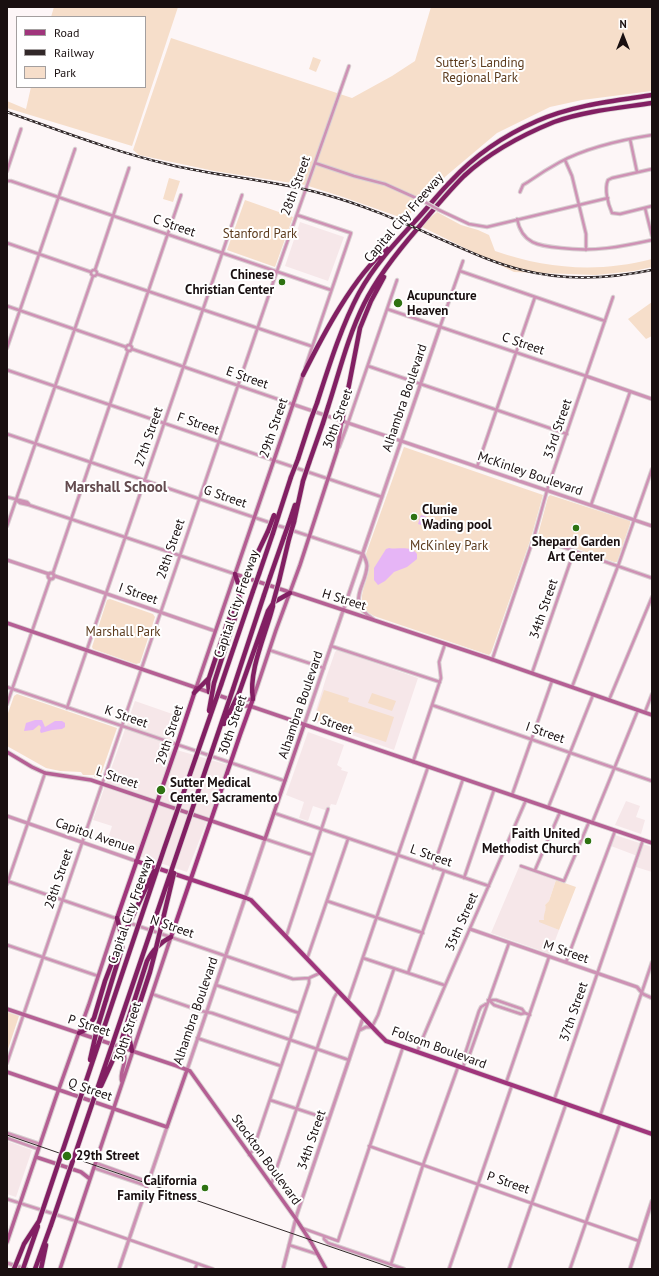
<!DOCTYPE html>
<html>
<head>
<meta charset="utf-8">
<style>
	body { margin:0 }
	#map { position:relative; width:659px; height:1276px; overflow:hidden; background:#fdf6f7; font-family:"PT Sans",sans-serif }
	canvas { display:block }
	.frame { position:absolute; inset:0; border:8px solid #190f10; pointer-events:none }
	.legend { position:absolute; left:16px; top:16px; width:130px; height:72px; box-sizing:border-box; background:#fff; border:1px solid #a39f9f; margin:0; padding:5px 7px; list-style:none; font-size:12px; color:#190f10 }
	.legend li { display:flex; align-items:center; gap:8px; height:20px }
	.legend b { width:20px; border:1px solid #a39f9f }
	.north { position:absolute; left:603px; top:16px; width:40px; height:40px; -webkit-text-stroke:3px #fff; paint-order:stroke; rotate:0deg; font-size:11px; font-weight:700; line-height:16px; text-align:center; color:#190f10 }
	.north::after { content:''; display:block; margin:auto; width:14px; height:18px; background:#190f10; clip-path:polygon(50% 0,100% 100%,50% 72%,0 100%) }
</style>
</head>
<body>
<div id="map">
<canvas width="659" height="1276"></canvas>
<div class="frame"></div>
<ul class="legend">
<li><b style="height:5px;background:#a0357c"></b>Road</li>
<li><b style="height:5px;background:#312829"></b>Railway</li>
<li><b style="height:11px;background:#f6deca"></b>Park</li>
</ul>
<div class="north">N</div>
</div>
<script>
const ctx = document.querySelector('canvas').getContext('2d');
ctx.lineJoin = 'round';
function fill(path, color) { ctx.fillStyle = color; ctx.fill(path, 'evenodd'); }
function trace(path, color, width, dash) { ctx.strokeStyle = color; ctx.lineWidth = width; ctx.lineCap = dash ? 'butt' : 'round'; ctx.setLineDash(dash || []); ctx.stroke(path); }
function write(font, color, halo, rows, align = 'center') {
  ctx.font = font + ' "PT Sans",sans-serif'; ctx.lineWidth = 4; ctx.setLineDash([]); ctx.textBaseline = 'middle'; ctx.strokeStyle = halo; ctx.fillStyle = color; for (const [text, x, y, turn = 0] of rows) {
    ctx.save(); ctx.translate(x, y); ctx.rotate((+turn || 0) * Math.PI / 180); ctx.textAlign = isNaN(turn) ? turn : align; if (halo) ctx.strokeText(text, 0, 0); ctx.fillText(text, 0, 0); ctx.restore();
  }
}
fill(new Path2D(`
	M300 222 344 237 328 281 285 266Z
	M337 650 418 678 394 750 315 722 313 720 326 678 335 652Z
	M135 701 181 717 170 748 228 765 216 798 187 872 106 845 112 826 93 820Z
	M308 732 344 745 337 765 342 768 341 770 348 772 336 805 331 804 328 811 313 806 308 821 299 818 304 802 286 795Z
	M626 801 640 806 636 817 645 820 641 834 615 825Z
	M615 835 652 847V872L636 867 640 857 611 846Z
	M519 867 556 880 549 901 545 905 546 908 544 920 539 921 559 930 550 954 491 933Z
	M7 1141 32 1150 16 1197 7 1194Z`), '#f6e7e9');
fill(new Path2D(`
	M54 7H178L132 146 7 108V101L26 109 31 87H145V17H51Z
	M431 7H652V91L582 100 550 107 497 133 446 176 405 219 343 197 305 185 214 171 139 155 133 150 171 38 352 98 392 76 415 61Z
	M313 57 321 60 316 72 309 69Z
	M169 178 180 181 173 202 163 199Z
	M245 200 293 217 275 267 227 250Z
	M437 212 461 225 478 230 489 235 495 251C547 269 598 273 652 259V267L634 271 596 275 514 272 420 226Z
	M652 302V336L646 339 628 319Z
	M404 447 543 495 531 538 491 653 489 655 374 616C352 604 366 587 369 570 370 564 367 560 366 554Z
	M550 495 630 521V524L617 562H614L538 535 548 497Z
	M110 599 153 614 155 617 140 663 136 664 93 649 92 647 107 600Z
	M324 690 349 698 348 702 394 717 386 742 339 727 338 728 314 720Z
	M372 693 396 701 392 711 368 703Z
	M17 694 117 728 100 777 98 778 94 777V775H83L81 772 60 771 46 768 7 746V716L14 696Z
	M556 880 576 887 559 930 539 922V920H544C543 914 547 910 545 905L549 901Z
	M7 1012 19 1016 7 1052Z`), '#f6deca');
fill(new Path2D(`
	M421 515 443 523 440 531 418 524Z
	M389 548C398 550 411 545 417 554V559L407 567 394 572 385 581 378 585 374 580V568L386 549Z
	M35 720H42L45 727 55 721H62L65 723V727L62 729 52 730 41 733 40 731 41 727 39 725 33 730 24 731 26 723Z`), '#e6b5f6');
const minor = new Path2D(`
	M630 139 637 172
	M565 160 572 176 586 234V250
	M315 163 354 176 385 184 425 202
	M652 169 612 178 608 180C604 189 608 204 612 213L620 214 652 206
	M7 171 21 129
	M7 181H11L331 290
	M520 192 523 185 528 182C538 175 549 168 560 162 588 147 620 140 652 135
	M645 208 652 236
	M439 210 469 224 487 227 608 198
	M297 215 351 233 305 368
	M517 219C522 244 539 246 561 248 594 252 620 247 652 240
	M7 243 91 272
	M91 273a3 3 0 1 1 6 0a3 3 0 1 1-6 0Z
	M95 270 129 168
	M460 271 605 321
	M97 274 311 346
	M7 306 126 347
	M387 309 586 376
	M440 327 463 261
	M126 348a3 3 0 1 1 6 0a3 3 0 1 1-6 0Z
	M130 345 181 195
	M7 348 75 149
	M132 349 292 404
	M368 366 567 434
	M7 370 382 497
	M348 423 397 280
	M7 434 271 523
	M477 467 535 297
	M7 497 27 502 29 504
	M16 500 20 503 29 505 235 574
	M591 505 630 392
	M276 525 286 528
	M7 526 93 276
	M291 530 363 554
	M534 537 652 578
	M53 573 128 351
	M331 646 440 682
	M269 650 324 668
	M492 660 534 537 548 487 613 297
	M532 673 574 551
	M7 687 285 781
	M572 687 618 566 652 469
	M609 700 652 597
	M7 704 50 579
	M432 705 652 781
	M67 708 242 195
	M645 712 652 694
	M413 762 441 678 439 662 445 644
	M512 795 552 681
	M548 808 593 695
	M274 813 489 886
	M592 823 638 710
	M265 839 313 855
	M521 866 564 881 589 822
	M433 868 463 779
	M535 870 560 812
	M464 878 494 790
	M7 881 293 979 309 978 320 973
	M7 884 45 773
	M327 901 423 933
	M286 937 328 809
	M7 945 98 976
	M363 958 444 985
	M307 959 348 839
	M566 962 615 831
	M408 973 444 871
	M216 985 299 1013
	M152 994 201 1011 212 1013 349 1060
	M488 1000H496L522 1009 525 1013 530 1015
	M489 1000 494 1005 521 1014 525 1013
	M348 1001 428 767
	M372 1027 378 1015 394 969
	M197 1038 281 1066
	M417 1052C452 967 490 884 526 800
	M465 1060 468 1059 509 943
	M7 1063 277 271 349 66
	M463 1068 465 1060 464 1057 479 1011 481 1007 486 1004
	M506 1083 549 957
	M270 1100 328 1119
	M554 1100 643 840
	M600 1116 652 962
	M7 1133 40 1144
	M7 1138 38 1149
	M369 1146 639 1241
	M249 1155 253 1150 309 983V978
	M96 1163 149 1182
	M94 1168 147 1186
	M271 1185 334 998 338 991
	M7 1199 76 1221 213 1269
	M302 1228 338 1241 403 1047
	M324 1237V1239L328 1243 404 1269
	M289 1245 317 1254
	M391 1264 423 1165 458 1067
	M195 1269 197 1264
	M449 1269 512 1085
	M509 1269 566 1104
	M570 1269 620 1123`);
const tertiary = new Path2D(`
	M586 376 652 399
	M292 404 652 526
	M339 447 348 423
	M363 554C365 558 367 562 367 566 366 587 345 601 373 619
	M7 560 49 574
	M48 576a3 3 0 1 1 6 0a3 3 0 1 1-6 0Z
	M55 576 215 631
	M304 725 440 327
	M7 816 136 861
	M470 929 637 987 643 994 652 998
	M360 1030 366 1027H372
	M187 1070 265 839
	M7 1263 26 1269
	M119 1269 167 1127
	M283 1269 297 1214 363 1018
	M630 1269 652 1201`);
const secondary = new Path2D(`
	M235 574 488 658 652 715
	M7 623 235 701 245 706H250L652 843
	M196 688 303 375
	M235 701 253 699 276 630 300 565 337 451 342 421
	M7 752 32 767 45 773 91 780 265 839 304 725
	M7 1009 177 1066 190 1071 296 1219 311 1242 326 1269
	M7 1072 167 1127 187 1070
	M122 1082C118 1071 130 1062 122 1047
	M36 1157 81 1172 90 1179
	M7 1242 55 1100 89 1004 117 919
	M60 1269 171 937`);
const primary = new Path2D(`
	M136 861 246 898 251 900 378 1033 386 1041 652 1134
	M117 918 177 745 196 688
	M171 937 240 735 253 699`);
const motorway = new Path2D(`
	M303 375C322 337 354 275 387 249
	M317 403C329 366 341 327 359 293 375 264 397 241 419 217 430 205 440 192 451 181 475 155 505 135 537 121 574 105 613 101 652 95
	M328 407C339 373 348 336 364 304 378 276 398 251 418 228 433 210 448 192 464 176 490 152 522 135 554 122 585 111 619 108 652 103
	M342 421 360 328 371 301 384 277
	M298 459 311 419
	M309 463 323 423
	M278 517 291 477
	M290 520 295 505
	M294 522 303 481
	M249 571 268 531
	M259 574 273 533
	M270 577 284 537
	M279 581 289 539
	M214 683 240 602 239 586 235 574
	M221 685 253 591
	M233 689 264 595
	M209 692 208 682 209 678 227 624
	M194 693 208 679
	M239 693 268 611 274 602 290 593
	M253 699C248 671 266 634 273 606
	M106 1000 122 948 121 933 117 918
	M79 1033 85 1030 90 1024 94 1018 105 981 118 947
	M121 1042 147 961C153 950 159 943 171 937
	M132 1051 129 1037 130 1033 150 972 156 949
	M35 1269 51 1225
	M41 1269 46 1245`);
trace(minor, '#d9d1d2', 4.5);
trace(tertiary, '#d9d1d2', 5);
trace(secondary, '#d9d1d2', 5.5);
trace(primary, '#d9d1d2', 6);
trace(motorway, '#d9d1d2', 6);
trace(minor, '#ce92b5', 2.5);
trace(tertiary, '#ce92b5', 3);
trace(secondary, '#b55f94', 3.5);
trace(primary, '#a0357c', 4);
trace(motorway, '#821f63', 4.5);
trace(new Path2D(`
	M7 1135 395 1269`), '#312829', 1);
const rail = new Path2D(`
	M7 112C61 131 115 152 171 165 221 177 273 180 323 194 368 206 410 226 452 244 475 254 497 264 522 270 565 281 608 279 652 270`);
trace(rail, '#312829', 2.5);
trace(rail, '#fff', 1, [3]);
const minorBridge = new Path2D(`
	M425 202 439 210`);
const motorwayBridge = new Path2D(`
	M311 419 317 403
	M323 423 328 407
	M291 477 298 459
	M303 481 309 463
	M268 531 274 515
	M273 533 278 517
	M284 537 290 520
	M289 539 294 522
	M253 591 259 574
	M264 595 270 577
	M273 603 279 581
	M227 624 249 571
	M209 711 214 683
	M224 724 239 693
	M118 947 154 871
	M156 948 174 873
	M90 1060 97 1029 106 1000
	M101 1086 121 1042
	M51 1225 233 689
	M14 1269 24 1244 39 1221 164 849 221 685
	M23 1269 38 1226`);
trace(minorBridge, '#d9d1d2', 4.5, []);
trace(motorwayBridge, '#d9d1d2', 6, []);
trace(minorBridge, '#ce92b5', 2.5);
trace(motorwayBridge, '#821f63', 4.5);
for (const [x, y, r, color] of [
	[282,282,4,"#2e7211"],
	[398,303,5,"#2e7211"],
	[414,517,4,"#2e7211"],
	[576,528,4,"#2e7211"],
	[161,790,5,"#2e7211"],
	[588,841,4,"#2e7211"],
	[67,1156,5,"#2e7211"],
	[205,1188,4,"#2e7211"]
]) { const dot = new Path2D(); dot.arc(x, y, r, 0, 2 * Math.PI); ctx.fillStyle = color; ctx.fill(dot); trace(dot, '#fff', 1.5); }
write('13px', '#5c3b1d', '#fff', [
	["Sutter's Landing",480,63],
	["Regional Park",480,78],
	["Stanford Park",260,234],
	["McKinley Park",449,546],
	["Marshall Park",123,632]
]);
write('13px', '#190f10', '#fff', [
	["28th Street",296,186,-70],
	["Capital City Freeway",404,218,-49],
	["C Street",174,226,19],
	["C Street",523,344,19],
	["E Street",247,378,19],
	["Alhambra Boulevard",405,398,-71],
	["30th Street",338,419,-70],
	["F Street",198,424,19],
	["29th Street",274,428,-71],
	["33rd Street",558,429,-71],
	["27th Street",149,437,-71],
	["McKinley Boulevard",530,474,19],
	["G Street",225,497,19],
	["28th Street",171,549,-71],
	["I Street",138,594,19],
	["H Street",344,600,17],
	["Capital City Freeway",237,604,-71],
	["34th Street",544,609,-71],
	["Alhambra Boulevard",301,705,-71],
	["K Street",126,717,19],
	["J Street",333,724,19],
	["30th Street",233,725,-71],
	["I Street",545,733,19],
	["29th Street",170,735,-72],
	["L Street",117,778,18],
	["Capitol Avenue",95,836,19],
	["L Street",431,856,19],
	["28th Street",59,879,-71],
	["Capital City Freeway",131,910,-71],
	["35th Street",462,922,-66],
	["N Street",172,927,19],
	["M Street",566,952,19],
	["Alhambra Boulevard",196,1011,-71],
	["37th Street",574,1012,-71],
	["P Street",89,1026,18],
	["30th Street",128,1032,-72],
	["Folsom Boulevard",439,1048,20],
	["Q Street",90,1090,19],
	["34th Street",312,1140,-71],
	["Stockton Boulevard",266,1160,54],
	["P Street",508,1183,19]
]);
write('bold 13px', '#190f10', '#fff', [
	["Chinese",274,275,"right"],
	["Christian Center",274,290,"right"],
	["Acupuncture",407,296],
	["Heaven",407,311],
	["Clunie",422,510],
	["Wading pool",422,525],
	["Shepard Garden",576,542,"center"],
	["Art Center",576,557,"center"],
	["Sutter Medical",170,783],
	["Center, Sacramento",170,798],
	["Faith United",580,834,"right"],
	["Methodist Church",580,849,"right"],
	["29th Street",76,1156],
	["California",197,1181,"right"],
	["Family Fitness",197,1196,"right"]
], 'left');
write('bold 15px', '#634a4e', '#fff', [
	["Marshall School",116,488]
]);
</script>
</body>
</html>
